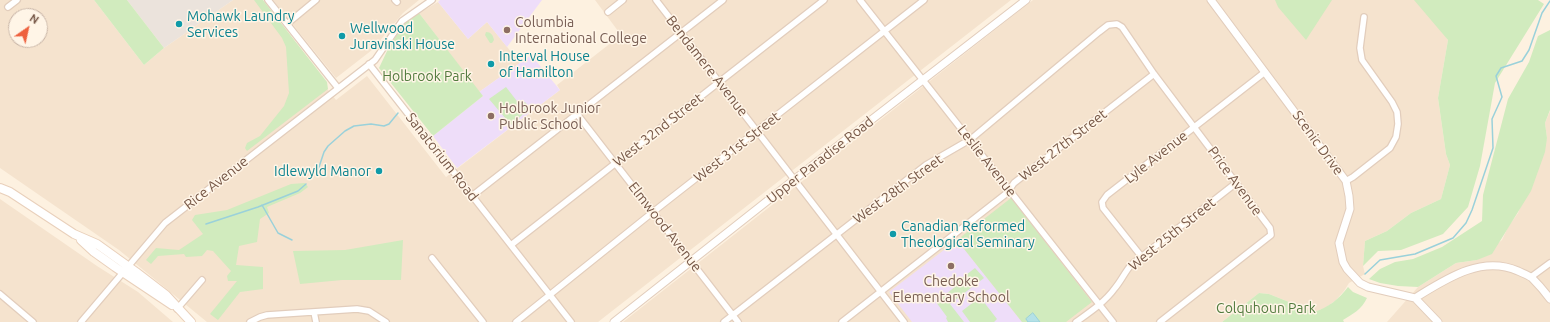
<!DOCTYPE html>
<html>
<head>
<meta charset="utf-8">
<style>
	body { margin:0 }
	#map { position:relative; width:1550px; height:322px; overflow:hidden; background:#fdf1e0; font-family:Ubuntu,sans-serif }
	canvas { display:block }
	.north { position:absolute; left:8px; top:8px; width:40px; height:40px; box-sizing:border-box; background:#fff5e7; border:1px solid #c8b5a7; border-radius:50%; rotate:34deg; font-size:11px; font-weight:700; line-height:16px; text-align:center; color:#755646 }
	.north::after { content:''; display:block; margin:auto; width:14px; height:18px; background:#ee613e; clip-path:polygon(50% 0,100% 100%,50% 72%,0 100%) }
</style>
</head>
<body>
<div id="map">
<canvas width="1550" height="322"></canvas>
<div class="north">N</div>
</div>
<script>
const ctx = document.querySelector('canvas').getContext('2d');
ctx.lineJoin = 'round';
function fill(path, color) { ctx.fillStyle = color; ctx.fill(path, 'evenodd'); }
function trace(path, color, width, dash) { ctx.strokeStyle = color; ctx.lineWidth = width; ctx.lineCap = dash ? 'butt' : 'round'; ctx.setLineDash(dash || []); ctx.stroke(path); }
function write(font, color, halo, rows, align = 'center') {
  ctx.font = font + ' Ubuntu,sans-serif'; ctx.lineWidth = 3; ctx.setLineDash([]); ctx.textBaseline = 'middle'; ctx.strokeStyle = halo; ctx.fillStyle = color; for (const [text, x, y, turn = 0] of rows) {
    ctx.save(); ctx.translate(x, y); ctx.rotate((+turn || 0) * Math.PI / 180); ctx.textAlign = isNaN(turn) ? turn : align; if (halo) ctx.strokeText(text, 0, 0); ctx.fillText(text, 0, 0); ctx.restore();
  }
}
fill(new Path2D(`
	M0 0H94L144 65 164 48 233 0H257L336 100 367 76 446 177 560 90 557 85 621 35 595 0H1011L598 322H207L119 250 0 168ZM16 16H40V40H16Z
	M273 0H419L403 13 372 50 336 78Z
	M1033 0H1423L1448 40 1438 98 1446 154 1450 165 1441 199 1411 213 1387 231 1365 241 1363 266 1365 274 1349 283 1344 291 1335 301 1325 308 1314 312 1269 294 1259 293 1222 322H623Z
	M438 2 468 39 487 22 520 63 479 92 419 13Z
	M1550 111V322H1387L1418 287 1456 263 1477 260 1502 240 1508 227 1518 213 1547 138 1545 123Z
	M0 199 97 266 138 292 173 322H0Z`), '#f5e3ce');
fill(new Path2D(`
	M127 0H233L164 48Z`), '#ebe3dc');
fill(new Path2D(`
	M440 0H542L507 47 487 22 468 39 438 2Z
	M531 55 560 90 457 168 433 136 483 96 479 92Z
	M957 240 1022 322H912L889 292Z`), '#eeddf9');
fill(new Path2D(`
	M94 0H127L164 48 144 65Z
	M254 0H263L327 82 328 89 247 151 245 148 247 143 260 136 284 106 289 93 286 47 282 38Z
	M1275 0H1332L1306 40 1278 7Z
	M1414 0H1538L1544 4 1495 83 1480 166 1468 207 1443 234 1401 250 1378 251 1363 266 1365 241 1387 231 1411 213 1441 199 1450 165 1446 154 1438 98 1448 40Z
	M419 13 483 96 433 136 379 68 388 49 404 23Z
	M1550 30V110L1545 123 1547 138 1545 152 1531 191 1492 254 1477 260 1456 263 1418 287 1398 286 1380 283 1369 279 1380 269 1395 262 1413 259 1442 247 1482 221 1483 195 1508 99 1529 62 1538 36Z
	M486 32C491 32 493 35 494 40L492 43H490L485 35Z
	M506 87 520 105 525 102 530 108 511 125 489 99Z
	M305 183 308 187 300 193 267 207 269 213 260 219 257 242 239 246 236 265 263 267V289L240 292 218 320 210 314 237 281H228L227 276 231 271 213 251 207 250 202 256 186 257 184 254 158 256 151 264 146 260 156 248 179 250 203 234 192 220 195 215 227 210 291 184Z
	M1011 198 1092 302 1066 322H1022L957 240Z
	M403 240 401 280H342L300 284 293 251 345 250Z
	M975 268 984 278 950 304 964 322H948L946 318 947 317 936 302 956 286 954 284Z
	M1348 287 1353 292 1367 298C1362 309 1353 314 1343 320L1344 322H1222L1259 293 1269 294 1314 312C1329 307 1339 299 1348 287Z
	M980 297 997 319 994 322H970L962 311Z`), '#d1ebbe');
const water = new Path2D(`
	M1033 313 1040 322H1028L1026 319Z`);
fill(water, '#b4e1e7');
trace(water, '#9ad1da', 1);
trace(new Path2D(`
	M317 173 324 152 328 146 345 131 354 126 371 124 384 126 389 124 398 113
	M262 205 278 233 292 240
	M206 224 258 207 298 191 306 184
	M1365 274 1380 260 1415 254 1453 238 1466 223 1472 210 1493 148 1492 119 1502 97 1496 76 1501 68 1522 61 1529 50 1542 13 1550 1`), '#9ad1da', 1.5);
const minor = new Path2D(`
	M268 0 338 88
	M395 0 397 2
	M656 0 904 322
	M860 0 1113 322
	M8 7 17 0
	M608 12 623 0
	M287 24 316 0
	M369 64 571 322
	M577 114 738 322
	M1346 181 1353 177 1390 148 1396 137 1398 124 1397 112 1392 102 1362 60 1360 48 1364 17
	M472 196 723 0
	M511 245 824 0
	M1141 256 1103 208 1102 202 1107 195 1265 72
	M432 258 483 322
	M1531 277 1550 263
	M0 294 33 322
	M177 309 202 280
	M314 312 316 322
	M81 322 165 223 375 60 402 21 432 0
	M250 322 260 317 267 315 357 309 369 311 386 322
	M516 322 653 212 924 0
	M724 322 926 165 971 139 1099 32 1108 25 1117 24 1122 27 1154 74 1270 228 1271 235 1160 322
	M842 322 1007 193 1014 183 1154 74
	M1076 322C1090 312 1105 302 1115 288 1121 281 1125 272 1131 265L1236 183`);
const tertiary = new Path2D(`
	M1211 0 1346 181 1349 196 1350 209 1339 243 1343 262 1347 269 1360 283 1368 287 1415 298 1438 322
	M1415 298C1446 279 1481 255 1518 271 1522 273 1528 275 1532 278 1538 284 1545 292 1550 299
	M614 322 795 179 1026 0`);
const secondary = new Path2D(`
	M0 188 10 192 74 234 97 244 136 272 166 295 191 322
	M81 240 94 252 115 267 172 305`);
trace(minor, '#e2cdbc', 8);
trace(tertiary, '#e2cdbc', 9);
trace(secondary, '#e9d0bb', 10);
trace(minor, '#fff', 5.5);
trace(tertiary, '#fff', 7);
trace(secondary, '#fff', 8);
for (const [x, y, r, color] of [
	[179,24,4,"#0f9aa8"],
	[507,30,4,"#8d6e63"],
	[342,36,4,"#0f9aa8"],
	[491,64,4,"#0f9aa8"],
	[491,116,4,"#8d6e63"],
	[379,171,4,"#0f9aa8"],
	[893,234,4,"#0f9aa8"],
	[951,266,4,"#8d6e63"]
]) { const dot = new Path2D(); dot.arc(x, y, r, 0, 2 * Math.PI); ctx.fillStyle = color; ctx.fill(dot); trace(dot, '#fff5e7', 1.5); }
write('14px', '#0d838f', '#fff5e7', [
	["Mohawk Laundry",187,16],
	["Services",187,32],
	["Wellwood",350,28],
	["Juravinski House",350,44],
	["Interval House",499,56],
	["of Hamilton",499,72],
	["Idlewyld Manor",371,171,"right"],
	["Canadian Reformed",901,226],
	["Theological Seminary",901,242]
], 'left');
write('14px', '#785e54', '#fff5e7', [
	["Columbia",515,22],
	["International College",515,38],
	["Holbrook Junior",499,108],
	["Public School",499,124],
	["Chedoke",951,281,"center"],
	["Elementary School",951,297,"center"]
], 'left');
write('14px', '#755646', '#fff5e7', [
	["Bendamere Avenue",707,66,52],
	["West 32nd Street",658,130,-38],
	["Scenic Drive",1318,143,54],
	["West 27th Street",1063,145,-38],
	["West 31st Street",737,147,-38],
	["Sanatorium Road",442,157,52],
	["Lyle Avenue",1156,157,-38],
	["Upper Paradise Road",820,160,-38],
	["Leslie Avenue",987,161,52],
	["Price Avenue",1235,181,54],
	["Rice Avenue",216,183,-38],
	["West 28th Street",898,189,-36],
	["Elmwood Avenue",665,227,52],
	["West 25th Street",1172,234,-39]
]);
write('14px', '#527b3e', '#fff5e7', [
	["Holbrook Park",427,76],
	["Colquhoun Park",1266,308]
]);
</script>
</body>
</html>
